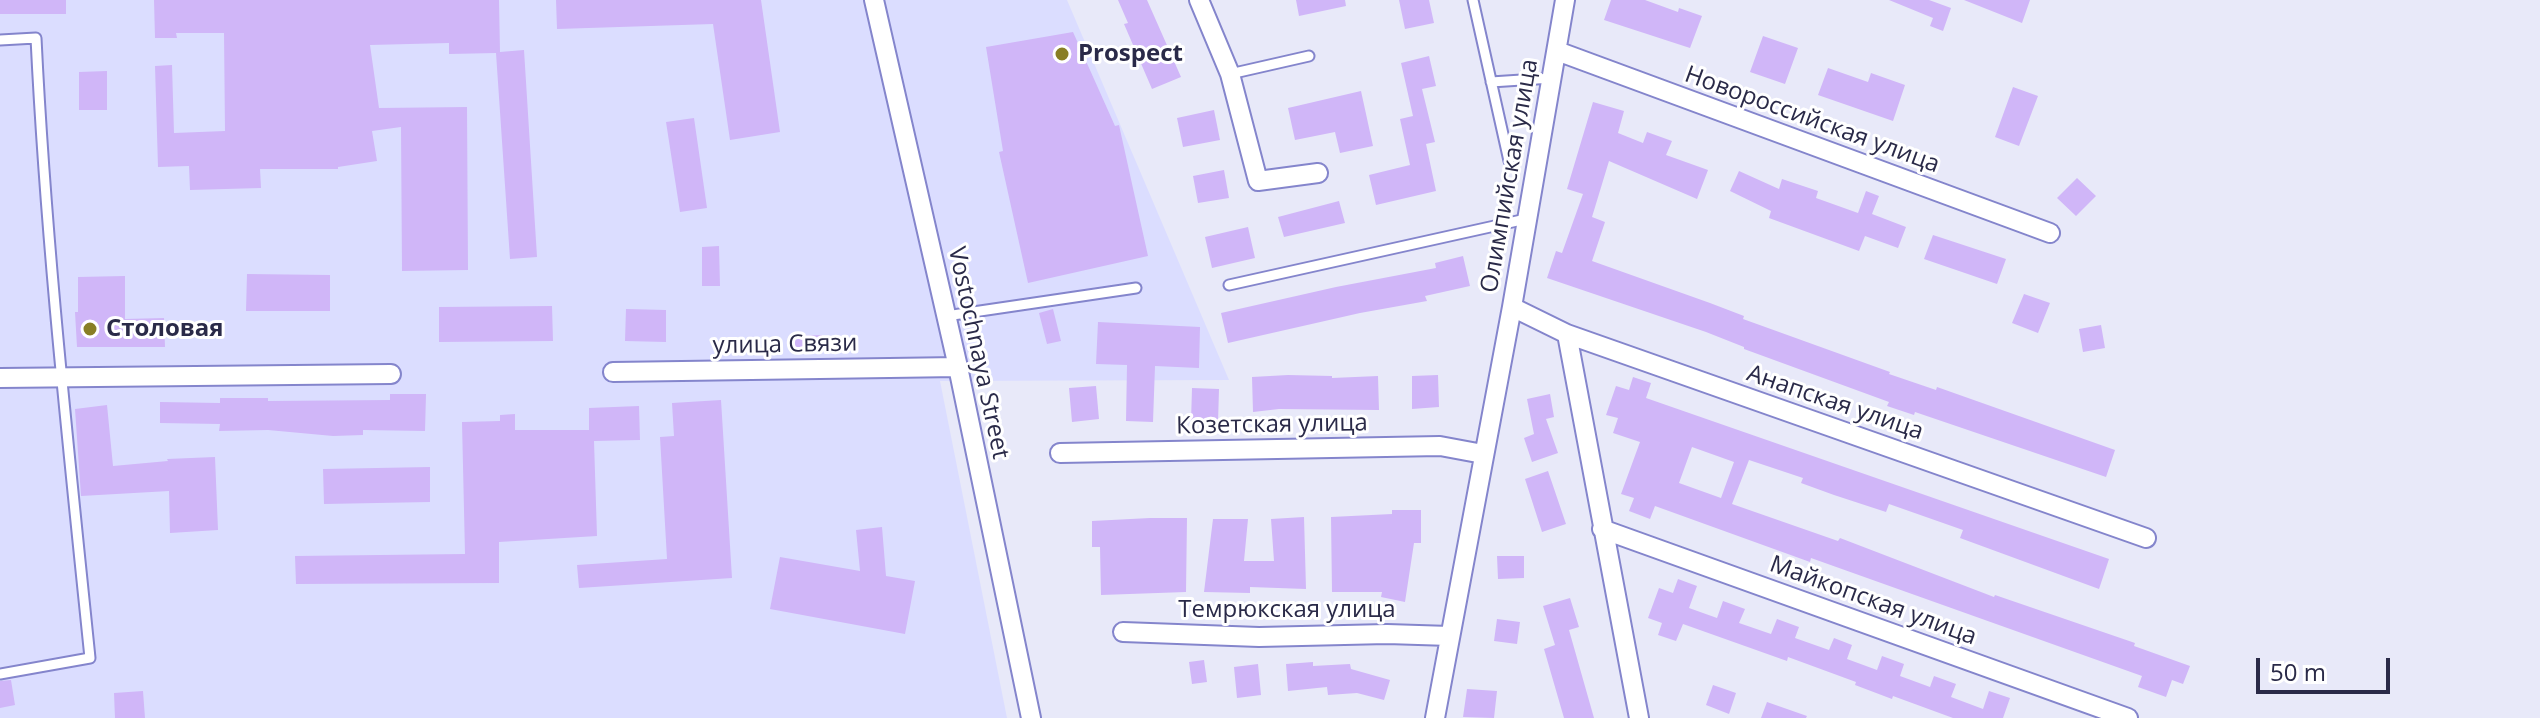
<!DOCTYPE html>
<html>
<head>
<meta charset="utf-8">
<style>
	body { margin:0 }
	#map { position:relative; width:2540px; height:718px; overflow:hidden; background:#e8e9f9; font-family:"Open Sans",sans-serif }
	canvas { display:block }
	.scale { position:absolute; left:2256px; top:658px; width:134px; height:36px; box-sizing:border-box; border:4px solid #2a2a48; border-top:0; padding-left:10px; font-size:24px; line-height:28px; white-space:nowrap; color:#2a2a48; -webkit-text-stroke:6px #fff; paint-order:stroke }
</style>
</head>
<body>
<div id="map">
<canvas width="2540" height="718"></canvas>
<div class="scale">50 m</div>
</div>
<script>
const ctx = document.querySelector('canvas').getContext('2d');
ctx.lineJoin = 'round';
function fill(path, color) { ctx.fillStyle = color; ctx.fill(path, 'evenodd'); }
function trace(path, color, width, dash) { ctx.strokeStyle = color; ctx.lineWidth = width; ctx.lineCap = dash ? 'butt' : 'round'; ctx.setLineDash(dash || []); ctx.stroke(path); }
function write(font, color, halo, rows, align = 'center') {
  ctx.font = font + ' "Open Sans",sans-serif'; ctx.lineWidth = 6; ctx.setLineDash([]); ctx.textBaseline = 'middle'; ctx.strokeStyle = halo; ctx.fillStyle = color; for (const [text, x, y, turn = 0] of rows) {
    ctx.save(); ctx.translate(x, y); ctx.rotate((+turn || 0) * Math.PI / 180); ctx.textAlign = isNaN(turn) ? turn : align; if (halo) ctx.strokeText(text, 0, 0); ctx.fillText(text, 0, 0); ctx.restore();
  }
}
fill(new Path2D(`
	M0 0H1067L1229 380 940 381 1007 718H0Z`), '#dbddff');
fill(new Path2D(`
	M0 0H66V14H0Z
	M154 0H499L500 52 524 50 537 257 510 259 496 53 449 54V43L370 45 379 108 467 107 468 270 402 271 401 127 372 131 377 161 338 167V169H260L261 188 190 190 189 166 158 167 155 66 172 65 174 133 225 131 224 33H176L177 38H155Z
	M556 0H761L780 132 730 140 713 24 557 29Z
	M1118 0H1147L1181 77 1152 89 1124 24 1128 23Z
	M1296 0H1345L1346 6 1299 16Z
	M1399 0H1429L1434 23 1405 29Z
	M1611 0H1645L1678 12 1679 8 1702 16 1690 48 1604 20Z
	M1889 0H1929L1951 8 1943 31 1930 26 1933 18Z
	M1964 0H2030L2022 23Z
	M1073 32 1115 126 1119 125 1148 256 1028 283 999 152 1003 151 986 47Z
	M1763 36 1798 48 1785 84 1750 72Z
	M1429 56 1436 86 1422 89 1435 142 1426 144 1436 191 1376 205 1369 175 1410 165 1400 119 1413 116 1401 63Z
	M1828 68 1868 82 1871 73 1905 85 1893 121 1818 95Z
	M107 71V110H79V72Z
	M2013 87 2038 96 2019 146 1995 137Z
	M1361 91 1373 146 1340 153 1335 132 1295 140 1288 108Z
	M1593 102 1624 111 1618 133 1643 143 1647 132 1672 141 1666 155 1708 170 1697 199 1609 161 1592 217 1605 222 1592 261 1710 303 1744 316 1743 319 1890 372 1889 374 1936 390 1937 387 2115 450 2106 477 1915 412 1914 415 1887 406 1889 402 1744 349V347L1706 332 1547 278 1556 251 1562 253 1583 194 1567 189Z
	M1214 110 1220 140 1183 147 1177 118Z
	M694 118 707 208 680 212 666 122Z
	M1224 170 1229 198 1198 203 1193 176Z
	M1739 171 1779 189 1782 179 1818 191 1816 198 1858 213 1866 191 1879 196 1872 214 1906 227 1898 248 1865 236 1859 251 1769 218 1771 211 1730 191Z
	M2077 178 2096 196 2076 216 2057 198Z
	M1339 201 1345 223 1284 237 1278 217Z
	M1248 227 1255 258 1212 268 1205 237Z
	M1933 235 2006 259 1997 284 1924 259Z
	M719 246 720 286H702V247Z
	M1463 256 1470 286 1425 296 1427 301 1360 313 1228 343 1221 313 1336 287 1436 268 1435 263Z
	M247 274 330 275V311H246Z
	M125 276V319L164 318 165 347H77L75 312H78V277Z
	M2024 294 2050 303 2038 333 2012 323Z
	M552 306 553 341 439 342V307Z
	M626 309 666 310V342L625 341Z
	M1053 309 1061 341 1047 344 1039 313Z
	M1098 322 1200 327 1199 368 1155 366 1153 422 1126 421 1127 365 1096 364Z
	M2101 325 2105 348 2083 352 2079 329Z
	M822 335V353L795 354V336Z
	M1288 375 1332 376V378L1378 376 1379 410 1279 409 1253 412 1252 377Z
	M1438 375 1439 407 1412 409V376Z
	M1633 377 1651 383 1646 398 2109 559 2099 589 1960 538 1963 530 1889 504 1886 512 1834 495 1801 483 1803 478 1749 460 1732 504 1838 541 1840 538 1994 597 1995 595 2135 643 2134 646 2190 666 2183 684 2172 680 2166 697 2138 687 2142 676 1811 558 1810 562 1655 506 1650 519 1629 511 1634 498 1621 494 1640 442 1613 433 1618 418 1606 415 1616 386 1629 390ZM1692 447 1734 462 1721 498 1679 483Z
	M1096 386 1099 419 1072 422 1069 388Z
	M1192 388 1219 389 1218 423 1191 422Z
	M390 394H426L425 431 363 430V435L333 436 268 430 219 431 220 424 160 423V402L220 403V398H268V401L390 400Z
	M1550 394 1554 417 1546 419 1558 453 1532 462 1524 438 1534 434 1527 399Z
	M721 400 732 578 579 588 577 565 667 559 660 437 674 436 672 403Z
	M107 405 113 466 168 461 167 459 215 457 218 530 170 533 169 491 81 496 75 409Z
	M639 406 640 440 594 441 597 536 499 542V583L296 584 295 556 465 554 462 422 500 421V415L515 414V430H589V408Z
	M430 467V502L324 504 323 469Z
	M1548 471 1566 524 1542 532 1525 479Z
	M1392 510H1421V543H1414L1405 602 1381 597 1382 592H1332L1331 517 1392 514Z
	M1304 517 1306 589 1250 587V593L1204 592 1213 519H1248L1244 561H1274L1271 519Z
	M1150 518H1187L1186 592 1101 595 1100 547H1092V521Z
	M882 527 886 576 915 581 905 634 770 609 780 557 860 571 856 530Z
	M1497 556H1524V578L1498 579Z
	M1678 579 1697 586 1689 608 1717 618 1723 601 1745 609 1739 623 1771 634 1777 619 1799 627 1795 638 1829 650 1834 638 1852 645 1847 659 1877 670 1882 656 1904 664 1900 676 1930 687 1934 676 1956 684 1951 697 1983 709 1989 691 2010 698 2003 718H1953L1893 696 1892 699 1855 685 1856 682 1788 657 1787 661 1683 624 1676 641 1658 635 1662 623 1648 618 1659 588 1673 593Z
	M1570 598 1579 627 1569 630 1594 718H1564L1544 649 1555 645 1543 606Z
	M1497 619 1520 622 1517 644 1494 641Z
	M1204 660 1207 682 1192 684 1189 662Z
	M1313 662V666L1350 664 1351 669 1390 680 1384 700 1357 693 1328 695 1327 687 1288 691 1286 664Z
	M1258 664 1261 695 1237 698 1234 667Z
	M11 680 15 705 0 708V681Z
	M1713 685 1736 693 1729 714 1706 705Z
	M1467 689 1497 691 1494 718 1463 717Z
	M143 691 145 718H115L114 693Z
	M1767 702 1807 716 1806 718H1761Z`), '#d0b6f8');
const service = new Path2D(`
	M1473 0 1509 161
	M0 40 36 38C46 245 69 452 90 658L0 674
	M1230 74 1309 56
	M1491 82 1552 78
	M1229 285 1526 219
	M946 316 1136 288`);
const minor = new Path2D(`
	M874 0 958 367 1031 718
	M1199 0 1230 74 1258 181 1318 173
	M1557 51 2050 233
	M1512 307 1567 334 2146 538
	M1567 334 1639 718
	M613 372 958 367
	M0 378 391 374
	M1060 453 1440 446 1483 454
	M1602 529 2128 718
	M1123 632 1259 637 1387 634 1450 636
	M1435 718 1512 307 1565 0`);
trace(service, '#8485cc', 13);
trace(minor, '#8485cc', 22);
trace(service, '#fff', 9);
trace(minor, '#fff', 18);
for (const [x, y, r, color] of [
	[1062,54,8,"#887e25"],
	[90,329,8,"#887e25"]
]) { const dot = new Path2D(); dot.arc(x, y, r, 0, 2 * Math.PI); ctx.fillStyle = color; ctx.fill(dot); trace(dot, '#fff', 3); }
write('bold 24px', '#2a2a48', '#fff', [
	["Prospect",1078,54],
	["Столовая",106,329]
], 'left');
write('24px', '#2a2a48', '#fff', [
	["Новороссийская улица",1812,120,20],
	["Олимпийская улица",1510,176,-80],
	["улица Связи",785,345,-1],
	["Vostochnaya Street",978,353,78],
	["Анапская улица",1835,403,19],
	["Козетская улица",1272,425,-1],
	["Майкопская улица",1873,601,20],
	["Темрюкская улица",1287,610]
]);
</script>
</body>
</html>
